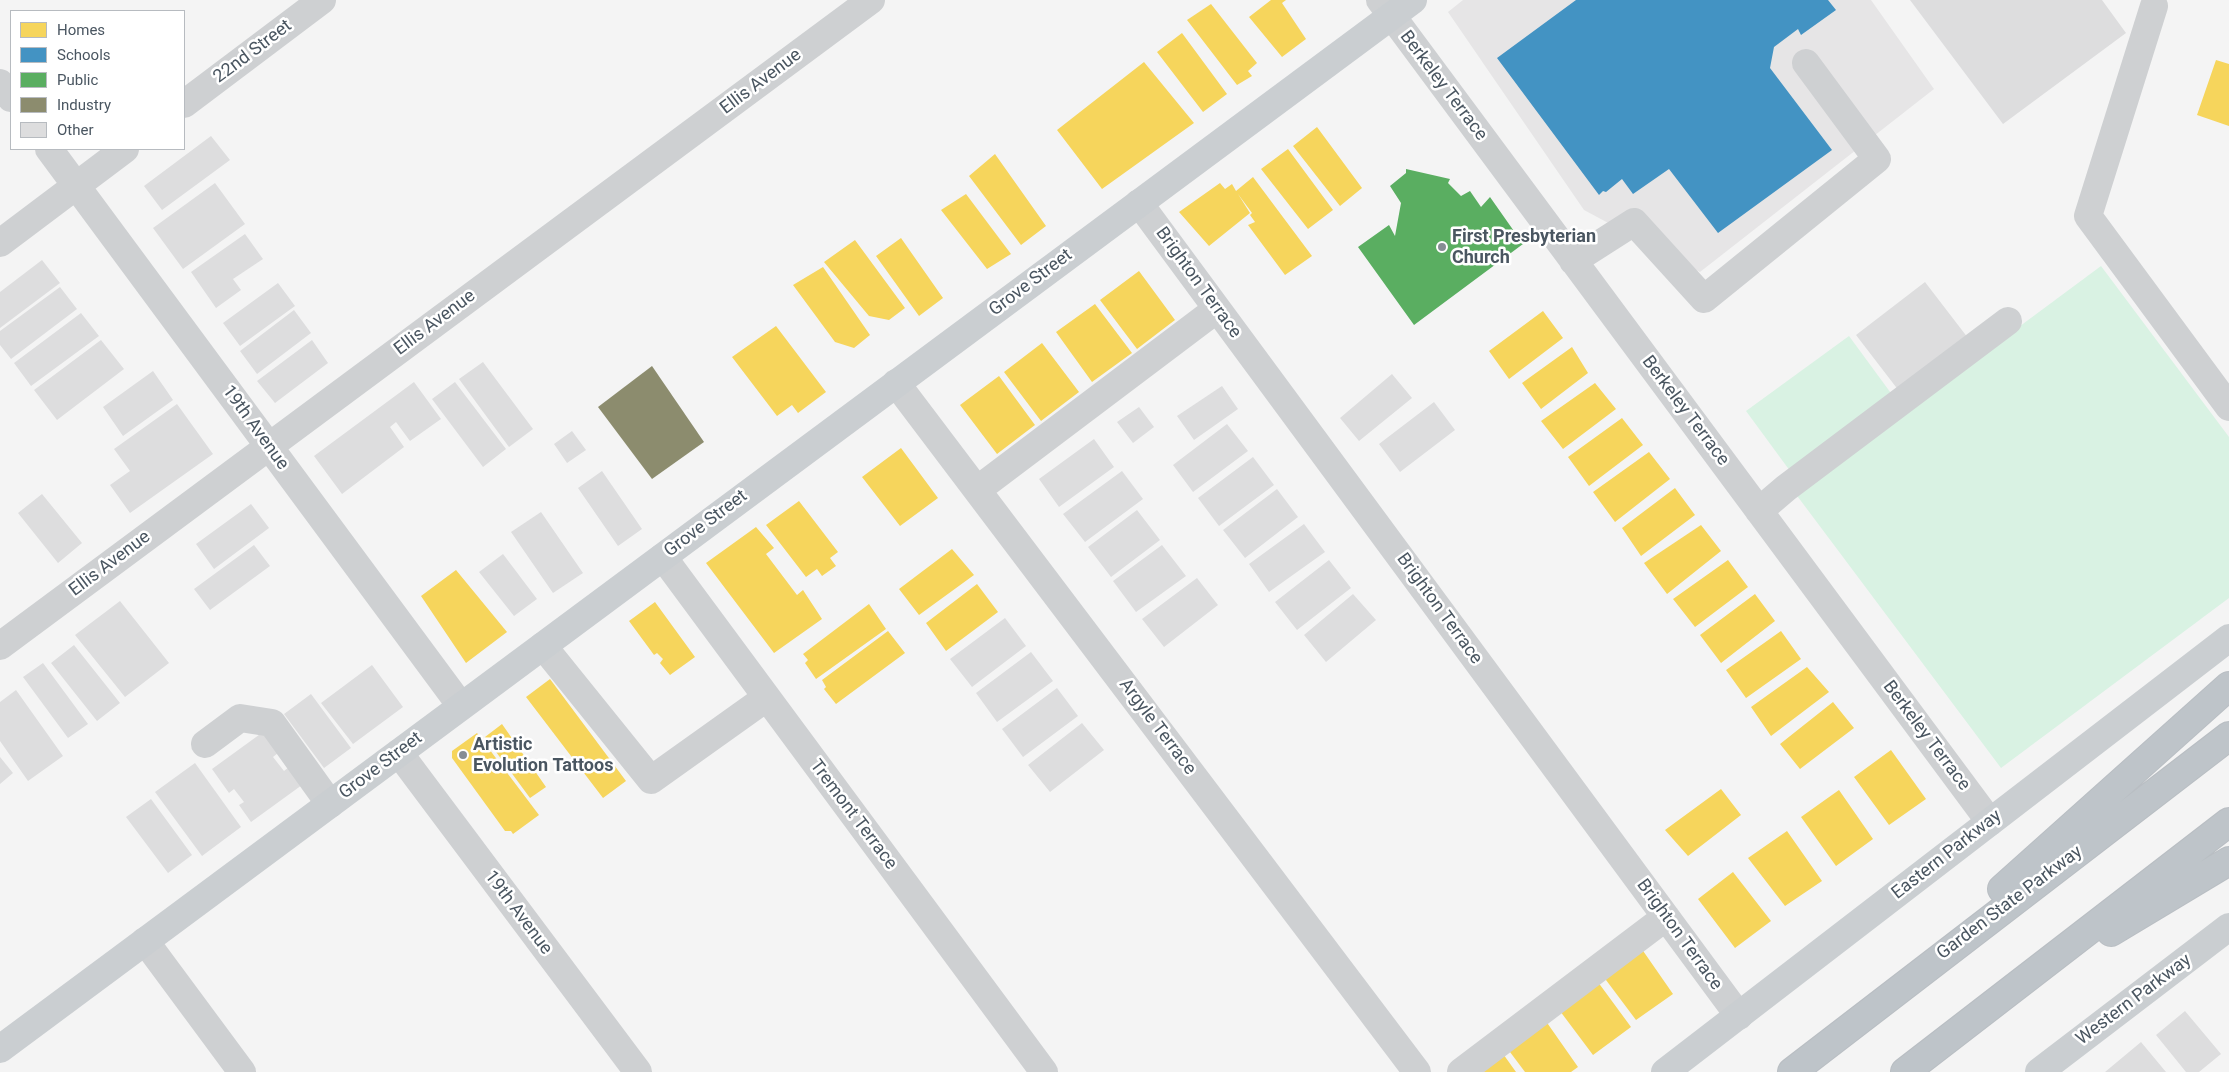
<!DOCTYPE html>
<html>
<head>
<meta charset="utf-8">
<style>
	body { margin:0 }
	#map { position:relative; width:2229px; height:1072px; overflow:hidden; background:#f4f4f4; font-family:Roboto,sans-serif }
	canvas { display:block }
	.legend { position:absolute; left:10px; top:10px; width:175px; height:140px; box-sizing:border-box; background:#fff; border:1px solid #b7bbc0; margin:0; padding:6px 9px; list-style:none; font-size:15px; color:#4a5661 }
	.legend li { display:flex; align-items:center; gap:10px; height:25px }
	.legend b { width:25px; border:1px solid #b7bbc0 }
</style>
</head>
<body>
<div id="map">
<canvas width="2229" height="1072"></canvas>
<ul class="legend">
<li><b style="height:14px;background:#f6d55c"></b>Homes</li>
<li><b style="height:14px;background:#4393c3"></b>Schools</li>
<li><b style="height:14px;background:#5aae61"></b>Public</li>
<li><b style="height:14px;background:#8c8c6e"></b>Industry</li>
<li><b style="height:14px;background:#ddddde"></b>Other</li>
</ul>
</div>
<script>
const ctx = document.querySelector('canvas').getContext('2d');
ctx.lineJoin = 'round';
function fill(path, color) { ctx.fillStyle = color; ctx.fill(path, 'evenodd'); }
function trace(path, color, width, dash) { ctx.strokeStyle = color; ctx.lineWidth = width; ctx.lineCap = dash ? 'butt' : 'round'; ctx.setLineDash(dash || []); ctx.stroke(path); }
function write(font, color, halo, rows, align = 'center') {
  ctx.font = font + ' Roboto,sans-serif'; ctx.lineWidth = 5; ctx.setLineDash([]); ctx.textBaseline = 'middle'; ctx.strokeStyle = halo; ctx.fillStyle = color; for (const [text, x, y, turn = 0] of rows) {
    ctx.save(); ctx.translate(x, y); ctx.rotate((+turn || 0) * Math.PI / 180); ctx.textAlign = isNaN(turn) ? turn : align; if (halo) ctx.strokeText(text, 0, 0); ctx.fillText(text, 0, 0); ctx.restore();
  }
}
fill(new Path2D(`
	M1463 0H1871L1934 89 1700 272 1584 210 1448 12Z`), '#e6e5e6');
fill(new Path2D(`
	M2101 266 2229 437V598L2001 768 1795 493Z
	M1849 336 1896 400 1793 475 1746 411Z`), '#d9f2e3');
fill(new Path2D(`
	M1271 0H1286L1282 3 1306 39 1282 57 1249 17Z
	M1211 4 1257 63 1248 71 1252 76 1237 85 1187 20Z
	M1182 33 1227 94 1203 112 1157 52Z
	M2216 60 2229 64V126L2197 115Z
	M1144 62 1194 123 1102 189 1057 130Z
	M1317 127 1362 188 1340 206 1293 146Z
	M1288 149 1333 210 1308 229 1261 169Z
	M995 154 1046 226 1021 245 969 176Z
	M1253 177 1312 256 1285 275 1248 225 1255 222 1250 215 1252 213 1238 194 1250 213 1209 246 1179 212 1220 183 1225 189 1232 184 1236 191Z
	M966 194 1011 254 987 269 941 210Z
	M901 238 943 298 919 316 876 256Z
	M855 240 905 308 889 320 869 316 824 262Z
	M823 267 870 335 854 348 835 342 793 285Z
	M1139 271 1175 320 1137 349 1100 300Z
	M1095 304 1132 353 1092 382 1056 332Z
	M1543 311 1563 338 1509 379 1489 351Z
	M776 326 826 392 798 413 792 405 777 416 732 357Z
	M1042 343 1079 392 1041 421 1004 372Z
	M1572 347 1588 373 1541 409 1522 383Z
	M999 376 1035 425 997 454 960 405Z
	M1595 383 1616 409 1563 449 1541 421Z
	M1622 418 1643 445 1589 486 1568 457Z
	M901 448 938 498 900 526 862 477Z
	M1649 452 1670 479 1615 522 1593 492Z
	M1675 488 1695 515 1641 556 1622 528Z
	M799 501 838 552 830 558 836 566 822 576 817 569 806 577 766 525Z
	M1701 525 1721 551 1667 594 1644 563Z
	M756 527 774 548 766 554 797 595 803 590 822 619 774 653 706 563Z
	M952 549 974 575 919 615 899 589Z
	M1728 560 1748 587 1695 627 1673 599Z
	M456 570 507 632 466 663 421 596Z
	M977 584 998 612 946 651 926 623Z
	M1755 594 1775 621 1721 663 1700 635Z
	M655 602 695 657 670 675 660 663 663 659 657 653 654 655 629 621Z
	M869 604 886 629 816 679 805 663 808 660 803 654Z
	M888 631 905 653 836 704 824 689 826 687 822 680Z
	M1781 631 1801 659 1746 698 1726 670Z
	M1807 667 1829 692 1771 736 1751 707Z
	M550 679 626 781 603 798 526 697Z
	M1833 702 1854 728 1800 769 1780 744Z
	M502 724 546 787 530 798 485 737Z
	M477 733 539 815 513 834 511 831H505L452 758V751Z
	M1891 750 1926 799 1889 825 1854 777Z
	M1721 789 1741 815 1688 856 1665 830Z
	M1839 790 1873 839 1836 866 1801 817Z
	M1787 831 1822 881 1785 906 1748 858Z
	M1733 872 1771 921 1735 948 1698 899Z
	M1639 945 1673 994 1636 1020 1600 972Z
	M1595 978 1631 1027 1593 1055 1557 1007Z
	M1543 1017 1578 1067 1571 1072H1525L1504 1044Z
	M1501 1051 1516 1072H1471Z`), '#f6d55c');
fill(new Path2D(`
	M1576 0H1828L1836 10 1801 35 1798 29 1774 47 1770 68 1832 150 1718 233 1669 169 1633 194 1622 179 1606 192 1603 191 1599 195 1497 58Z`), '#4393c3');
fill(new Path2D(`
	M1406 169 1450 179 1448 183 1461 196 1470 191 1481 207 1490 197 1523 244 1414 325 1358 247 1389 225 1395 236 1401 203 1390 186 1406 173Z`), '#5aae61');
fill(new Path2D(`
	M652 366 704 442 652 479 598 407Z`), '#8c8c6e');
fill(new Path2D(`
	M1910 0H2102L2126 33 2003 124Z
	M211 136 230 160 162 210 144 186Z
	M215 183 245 224 183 269 153 228Z
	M245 234 263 259 233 279 241 290 216 308 191 272Z
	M42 260 60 283 0 328V292Z
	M1925 282 1968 338 1899 391 1856 335Z
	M278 283 295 306 240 346 223 323Z
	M60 287 77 309 11 359 0 345V331Z
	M294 310 311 333 257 374 240 351Z
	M81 313 99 336 31 386 14 363Z
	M101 340 124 369 57 420 34 390Z
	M312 340 328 363 275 403 257 381Z
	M483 362 533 429 509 447 459 379Z
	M153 371 173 400 123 436 103 407Z
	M1392 374 1412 398 1359 441 1340 418Z
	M414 382 441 419 410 441 396 422 390 427 404 447 342 494 314 456Z
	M455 382 506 449 483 467 432 399Z
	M1222 386 1238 409 1194 440 1177 416Z
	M1434 402 1455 430 1400 472 1379 444Z
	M177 404 213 454 130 513 110 485 130 471 114 449Z
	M1139 407 1154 427 1133 443 1117 422Z
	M1227 424 1248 451 1193 492 1173 465Z
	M572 431 586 450 567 463 554 444Z
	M1094 439 1114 467 1059 507 1039 479Z
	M1253 457 1274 485 1219 526 1198 498Z
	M602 471 642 529 618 546 578 488Z
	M1122 471 1143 499 1085 542 1063 514Z
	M1277 489 1298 517 1245 558 1223 530Z
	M42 494 82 543 58 563 18 513Z
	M251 504 269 528 214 569 196 544Z
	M1137 510 1160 540 1111 577 1088 547Z
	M541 512 583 573 553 593 511 532Z
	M1304 524 1325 552 1269 592 1249 564Z
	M254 545 270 566 210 610 194 589Z
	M1162 545 1186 576 1136 612 1113 581Z
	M503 554 537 599 514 616 479 572Z
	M1329 560 1351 588 1297 630 1275 602Z
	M1197 578 1218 605 1164 647 1142 619Z
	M1353 594 1376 620 1326 662 1304 635Z
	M120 601 169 663 125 697 75 635Z
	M1005 618 1026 646 972 687 950 659Z
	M74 645 120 703 97 721 51 663Z
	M1031 652 1053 681 997 722 976 693Z
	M43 663 88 724 68 738 23 677Z
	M372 665 403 707 353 744 321 703Z
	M1057 688 1078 716 1023 757 1002 729Z
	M16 690 63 756 28 781 0 741V702Z
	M311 694 351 748 324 768 284 714Z
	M1082 723 1104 750 1050 792 1028 765Z
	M263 732 278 753 273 757 284 771 289 767 302 785 251 822 239 805 244 802 234 789 229 793 212 769Z
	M0 757 13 773 0 784Z
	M195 763 241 827 202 856 155 792Z
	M151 799 192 855 168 873 126 817Z
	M2185 1011 2221 1054 2199 1072H2186L2156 1035Z
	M2141 1042 2166 1072H2105Z`), '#ddddde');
const highway = new Path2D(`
	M2002 889 2229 686
	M2111 932 2229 861
	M1792 1072 2229 736
	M1905 1072 2229 822`);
trace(highway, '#b9bec3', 30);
trace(new Path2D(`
	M1380 0 1990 822
	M2154 6 2088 216 2229 407
	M0 83 11 98
	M184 104 322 0
	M49 149 461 706
	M1139 203 1739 1016
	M0 243 125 149
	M1573 261 1634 222 1704 299 1877 159 1806 63
	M896 383 1417 1072
	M977 490 1217 309
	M1759 511 1786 488 2008 321
	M663 557 1044 1072
	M0 646 871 0
	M543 646 651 780 766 698
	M205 744 240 718 272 723 330 804
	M399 753 638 1072
	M145 941 242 1072
	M1461 1072 1666 917`), '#ced0d2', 28);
trace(new Path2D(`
	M0 1049 1413 0
	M1665 1072 2229 638
	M2039 1072 2229 927`), '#caced1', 28);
trace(highway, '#bec4c9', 28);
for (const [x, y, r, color] of [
	[1442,247,5,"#868d94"],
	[463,755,5,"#868d94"]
]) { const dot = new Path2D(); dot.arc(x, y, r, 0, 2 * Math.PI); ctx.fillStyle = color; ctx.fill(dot); trace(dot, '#fff', 2); }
write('18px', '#4a5661', '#fff', [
	["22nd Street",253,52,-37],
	["Ellis Avenue",761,82,-37],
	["Berkeley Terrace",1443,86,53],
	["Grove Street",1031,283,-37],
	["Brighton Terrace",1198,283,54],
	["Ellis Avenue",435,323,-37],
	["Berkeley Terrace",1685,411,53],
	["19th Avenue",255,428,54],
	["Grove Street",706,524,-37],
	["Ellis Avenue",110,564,-37],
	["Brighton Terrace",1439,609,54],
	["Argyle Terrace",1157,727,53],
	["Berkeley Terrace",1926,736,53],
	["Grove Street",381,766,-37],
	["Tremont Terrace",853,815,53],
	["Eastern Parkway",1947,855,-38],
	["Garden State Parkway",2010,903,-37],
	["19th Avenue",518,913,53],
	["Brighton Terrace",1679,935,54],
	["Western Parkway",2134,1000,-37]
]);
write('bold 18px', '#4a5661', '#fff', [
	["First Presbyterian",1452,237],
	["Church",1452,258],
	["Artistic",473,745],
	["Evolution Tattoos",473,766]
], 'left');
</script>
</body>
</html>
